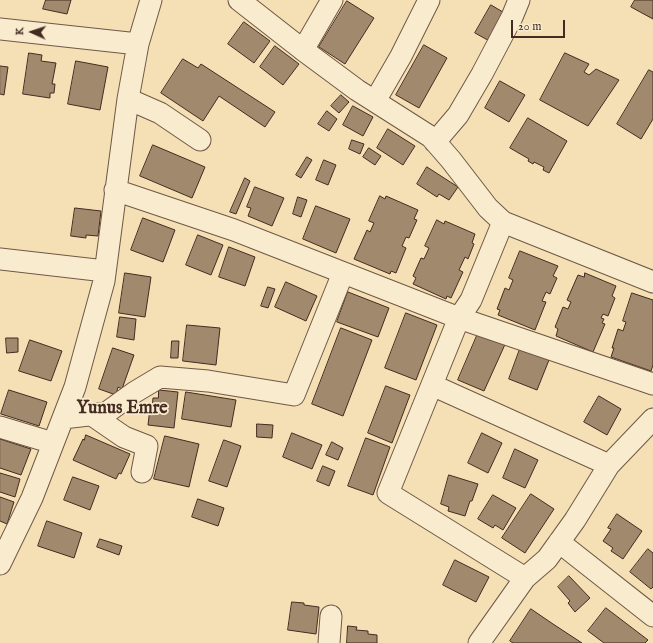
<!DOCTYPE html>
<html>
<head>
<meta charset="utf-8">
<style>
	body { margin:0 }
	#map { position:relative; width:653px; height:643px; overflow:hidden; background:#f4e0b4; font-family:"IM FELL English",serif }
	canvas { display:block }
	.north { position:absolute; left:12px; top:12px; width:40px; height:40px; -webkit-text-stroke:3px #f8ebce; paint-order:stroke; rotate:273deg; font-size:11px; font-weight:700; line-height:16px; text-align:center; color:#442b21 }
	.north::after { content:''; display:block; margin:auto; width:14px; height:18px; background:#442b21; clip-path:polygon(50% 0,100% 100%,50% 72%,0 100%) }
	.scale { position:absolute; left:511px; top:20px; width:54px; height:18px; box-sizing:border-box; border:2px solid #442b21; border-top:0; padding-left:5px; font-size:12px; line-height:14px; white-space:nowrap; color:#442b21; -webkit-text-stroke:3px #f8ebce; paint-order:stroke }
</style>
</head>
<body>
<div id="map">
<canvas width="653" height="643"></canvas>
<div class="north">K</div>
<div class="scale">20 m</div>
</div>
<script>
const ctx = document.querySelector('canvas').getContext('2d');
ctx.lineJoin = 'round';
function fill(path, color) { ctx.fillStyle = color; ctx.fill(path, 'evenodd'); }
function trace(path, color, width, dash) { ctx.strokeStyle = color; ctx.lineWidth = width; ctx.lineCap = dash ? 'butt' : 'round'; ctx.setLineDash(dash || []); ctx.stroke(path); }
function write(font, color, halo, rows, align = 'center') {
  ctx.font = font + ' "IM FELL English",serif'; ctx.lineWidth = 3.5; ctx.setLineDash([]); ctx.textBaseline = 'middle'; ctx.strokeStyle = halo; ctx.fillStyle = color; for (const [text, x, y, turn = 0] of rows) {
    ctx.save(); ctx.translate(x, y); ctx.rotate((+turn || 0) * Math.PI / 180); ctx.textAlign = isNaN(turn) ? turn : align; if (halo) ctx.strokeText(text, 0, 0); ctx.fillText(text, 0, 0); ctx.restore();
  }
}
const building = new Path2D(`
	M46 0H71L67 14 43 9Z
	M635 0H653V19L631 7Z
	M347 1 374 18 345 64 319 47Z
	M491 5 508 15 493 43 475 33Z
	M244 22 270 41 254 63 228 44Z
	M424 45 447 58 419 108 396 95Z
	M275 46 299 64 283 85 260 67Z
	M29 53 42 55 41 61 56 63 52 84H55L54 93H50V98L23 94Z
	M565 53 589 64 584 72 589 75 596 69 619 80 588 126 540 100Z
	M183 59 198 68 201 64 275 112 265 127 219 96 203 121 161 93Z
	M76 61 108 67 100 110 68 104Z
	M0 66 8 67 4 95 0 94Z
	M649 70 653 72V119L641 139 617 124Z
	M500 81 525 95 509 122 485 108Z
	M341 95 349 102 339 113 331 106Z
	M353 106 373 117 363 136 343 125Z
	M327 111 337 119 329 131 318 124Z
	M528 118 567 141 549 173 543 170 544 167 534 162 533 164 528 161 529 159 510 148Z
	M388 129 415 146 403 165 377 148Z
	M352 140 364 144 360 154 349 149Z
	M153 145 205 167 192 198 140 176Z
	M369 148 381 156 375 165 363 157Z
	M307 157 312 160 301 178 296 175Z
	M324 160 336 165 328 185 316 180Z
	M427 167 458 187 449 200 439 194 437 197 417 184Z
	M245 178 250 181 236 214 230 212Z
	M255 187 284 198 272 226 248 216 251 208 247 207Z
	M380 196 385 199 386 196 418 210 414 219 417 220 409 238 406 237 402 246 406 248 396 273 391 271 390 274 354 259 367 230 370 232 374 223 369 221Z
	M298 197 307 200 301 217 293 214Z
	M316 206 350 219 336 253 303 239Z
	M75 208 101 211 98 236 86 235V238L71 236Z
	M143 218 175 230 163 262 131 250Z
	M437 220 444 224 445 221 475 234 472 243 474 244 468 259 465 257 459 270 463 272 451 298 447 296 446 299 413 284 416 278 413 276 421 258 424 259 429 248 425 246Z
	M198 235 223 245 211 275 186 265Z
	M229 247 255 257 245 286 219 277Z
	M520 251 558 266 553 276 557 278 550 294 546 292 542 301 546 302 535 330 498 315 500 310 497 309 505 288 509 290 513 280 509 278Z
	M125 273 151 277 145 317 119 313Z
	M585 273 616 286 612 296 615 298 608 316 603 314 601 318 604 319 602 323 605 324 593 352 556 336 558 329 555 327 563 307 568 309 571 302 567 300 578 275 584 277Z
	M286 282 317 296 306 321 275 307Z
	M268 287 275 289 268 308 261 306Z
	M348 292 389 308 378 337 337 322Z
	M632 293 653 300V365L651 371 611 357 614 348H612L618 329 623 331 626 322 623 321Z
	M406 313 437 325 416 380 385 368Z
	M120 317 136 319 134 340 117 337Z
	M187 325 220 328 216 365 183 361Z
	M341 328 372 340 343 416 312 404Z
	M479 331 507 340 484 391 458 380Z
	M6 338H18V352L7 353Z
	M30 340 62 351 51 381 19 371Z
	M172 341H179L178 358H171Z
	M113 348 134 355 122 389 118 387 116 395 99 389Z
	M520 349 549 360 537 390 509 379Z
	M386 386 410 395 392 443 368 433Z
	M9 390 47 402 39 426 1 414Z
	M159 390 178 392 174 428 148 425 150 408H152L153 398H158Z
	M186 392 236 400 231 427 182 419Z
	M599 396 621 409 607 435 584 422Z
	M257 424 273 425 272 438 257 437Z
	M292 433 322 445 312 469 283 457Z
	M482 433 502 443 488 473 468 463Z
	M86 435 130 454 121 474 119 473 116 479 73 460 83 439 84 440Z
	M165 436 199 444 189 487 154 479Z
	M366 438 390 447 373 495 348 486Z
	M0 439 31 449 21 475 0 468Z
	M224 440 241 446 227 487 209 481Z
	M332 442 343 448 338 460 326 455Z
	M515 449 538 460 525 488 503 478Z
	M323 466 335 471 329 486 317 481Z
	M0 473 20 479 15 497 0 492Z
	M449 475 478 484 472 501H470L465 516 448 511 449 507 441 504Z
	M73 477 99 486 90 510 64 500Z
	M531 494 554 509 525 553 502 538Z
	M493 495 516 508 503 530 495 525 493 528 478 519Z
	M0 497 14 502 7 524 0 521Z
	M198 499 224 508 218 526 192 517Z
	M617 514 642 531 623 559 611 551 613 548 603 541 611 529 608 528Z
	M47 521 82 533 74 558 38 546Z
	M100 539 122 546 119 555 97 547Z
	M648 549 653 553V587L651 589 630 572Z
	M455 560 489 577 476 602 443 585Z
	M569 576 590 598 575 612 568 603 570 601 558 587Z
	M292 602 304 603V605L319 607 316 634 288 630Z
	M606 608 648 640 645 643H604L588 631Z
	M531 609 553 624 582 643H513L510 641Z
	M348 626 357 627 356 630 368 631V634L377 635V643H347Z`);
fill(building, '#a0896d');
trace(building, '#442b21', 1);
const minor = new Path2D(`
	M239 0 303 50 357 90 431 137 451 160 488 208 503 222 653 282
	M0 29 138 44
	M303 50 332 0
	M128 99 160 113 200 140
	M375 101 401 56 429 0
	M435 142 458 115 482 74 512 17 519 0
	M115 190 234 230 459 318 653 384
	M503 222 471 300 459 318 388 493 525 578
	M0 259 105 271
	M432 385 609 465
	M92 415 124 437 147 446 142 472
	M63 418 106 413 135 392 160 377 208 381 294 395 343 273
	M0 427 53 443
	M559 542 653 616
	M0 564 32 498 75 387 104 281 128 99 138 44 151 0
	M329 643 331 616
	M479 643 525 578 547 559 575 520 609 465 653 419`);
trace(minor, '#705846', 23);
trace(minor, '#f8ebce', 21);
write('bold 18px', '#442b21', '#f8ebce', [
	["Yunus Emre",122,409]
]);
</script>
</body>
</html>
